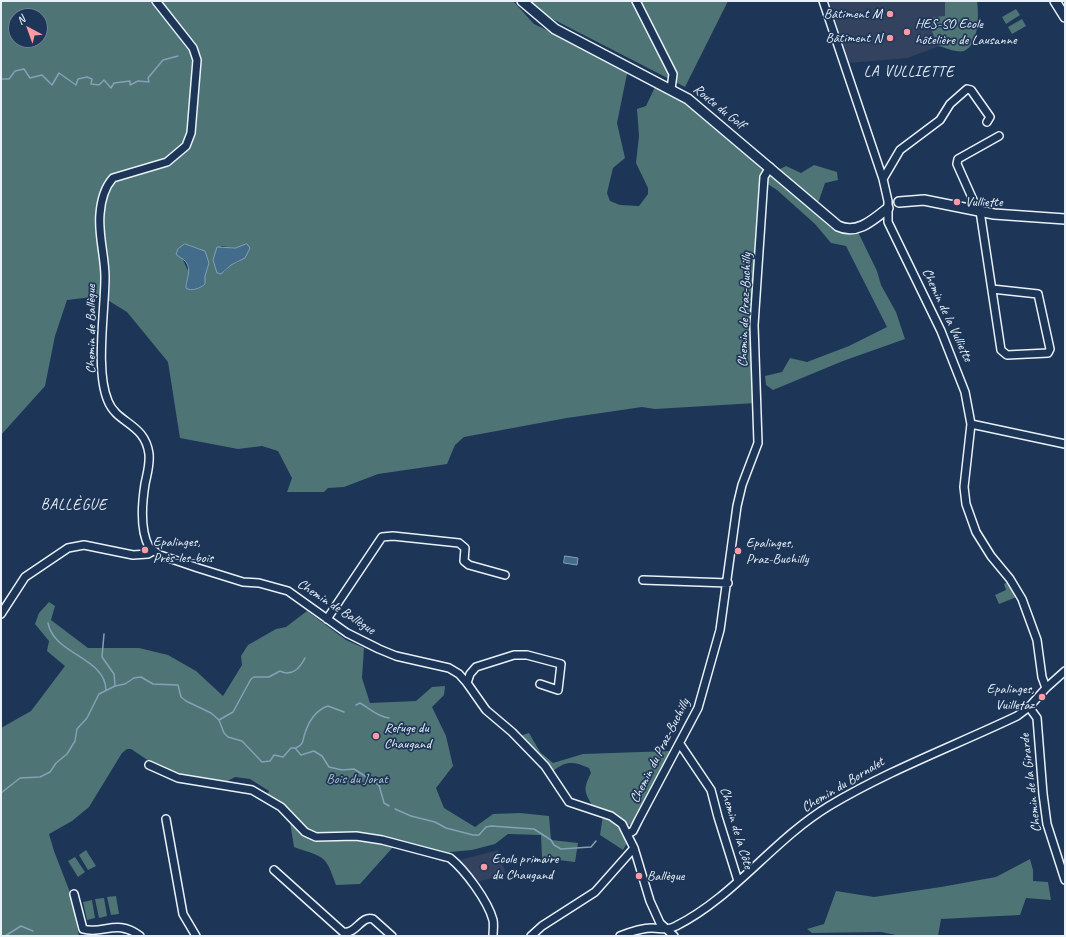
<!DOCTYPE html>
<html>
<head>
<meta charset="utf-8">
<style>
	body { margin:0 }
	#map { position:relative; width:1066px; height:937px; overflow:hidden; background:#1d3557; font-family:Caveat,sans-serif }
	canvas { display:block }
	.frame { position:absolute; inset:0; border:2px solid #e8f1f8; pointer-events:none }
	.north { position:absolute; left:8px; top:8px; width:40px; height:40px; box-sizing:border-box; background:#1d3557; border:1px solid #6e8097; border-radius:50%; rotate:319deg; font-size:11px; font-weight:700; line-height:16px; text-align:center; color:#e8f1f8 }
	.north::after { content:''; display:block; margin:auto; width:14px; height:18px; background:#ff9aa2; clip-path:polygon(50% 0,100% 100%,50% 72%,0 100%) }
</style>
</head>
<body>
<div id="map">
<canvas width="1066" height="937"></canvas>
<div class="frame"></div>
<div class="north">N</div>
</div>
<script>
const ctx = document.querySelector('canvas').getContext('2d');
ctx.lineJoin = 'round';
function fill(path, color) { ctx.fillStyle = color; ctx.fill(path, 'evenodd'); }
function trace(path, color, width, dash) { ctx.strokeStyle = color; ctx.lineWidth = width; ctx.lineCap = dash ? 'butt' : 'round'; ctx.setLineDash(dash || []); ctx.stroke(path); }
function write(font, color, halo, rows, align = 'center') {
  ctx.font = font + ' Caveat,sans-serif'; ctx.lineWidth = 3.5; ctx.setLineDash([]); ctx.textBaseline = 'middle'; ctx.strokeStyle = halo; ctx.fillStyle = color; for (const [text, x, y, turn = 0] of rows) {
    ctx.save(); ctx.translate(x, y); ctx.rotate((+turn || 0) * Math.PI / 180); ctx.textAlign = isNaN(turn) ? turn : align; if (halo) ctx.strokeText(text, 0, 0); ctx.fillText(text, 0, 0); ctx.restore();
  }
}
fill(new Path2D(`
	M829 1H977L976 35 969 47 964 51H954L939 46 908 58 849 63Z
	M498 850 506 874 474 883 460 860Z`), '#32425f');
fill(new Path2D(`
	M1 1H513L534 24 628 69 617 123 625 158 613 168 607 193 610 201 620 205 639 206 648 194V188L636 163 639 136 637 109 646 106 656 85 680 97 765 170 756 403 655 409 642 407 567 418 464 437 455 445 447 464 378 474 344 487 328 488 324 492H287L292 478 278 451 262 446 238 449 180 438 168 362 127 312 101 296 67 300 55 336 45 386 1 435ZM16 16H40V40H16ZM185 244 205 251 209 263 205 275V284C201 288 194 290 189 290L186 285 189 273 178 249ZM247 244 239 262 231 265 224 272 221 246 235 248Z
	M527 1H728L685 87 537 11Z
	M945 1H977C979 14 979 45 964 51 957 53 946 48 939 46L934 37 928 18 945 16Z
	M1016 9 1020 15 1006 24 1002 17Z
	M1022 19 1026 26 1012 34 1008 27Z
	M814 165 837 172 838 180 825 183 815 212C830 228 835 236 858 232L877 271 881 285 896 312 905 339 843 361 773 390 766 385 765 376 782 372 790 358 807 362 849 346 887 327 846 246 831 243 815 224 777 190 766 183 770 174 786 166 801 173Z
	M1009 581 1019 596 999 604 995 595 1006 590 1004 584Z
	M49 602 55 606 51 620 88 648H139L168 655 196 671 223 696 242 665 241 656 248 645 276 629 286 627 307 611 346 640 364 648 362 678 370 703 416 701 432 687 445 686 444 695 432 707 446 736 453 766 436 788 444 808 475 827 493 814 520 813 549 816 551 840 578 843 575 862 542 858 541 835 508 834 495 844 472 850 450 852 444 862 394 846 360 884 336 885C325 853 324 858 294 847L289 816 266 798 269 791 250 779 235 777 224 783 180 775 152 763 131 749H127L122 753 89 807 72 821 49 834 54 851 71 895 79 936H1V728L31 711 65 666 47 651 49 641 35 624 39 613Z
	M529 733 540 752 553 763 583 754 670 751 632 824 628 825 619 817 593 807C584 791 583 789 591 773L589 768C574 762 567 760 553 771L520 736Z
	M603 815 622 831 627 843 623 850 600 835Z
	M86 850 96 866 88 870 79 855Z
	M75 857 85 872 78 877 68 861Z
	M1030 859 1033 870V881L1048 882 1051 900 1026 898 1020 915 941 919 938 936H901L881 932 812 933 807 929 824 924 836 891 874 897 941 887 996 877Z
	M116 896 119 914 111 915 107 897Z
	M104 898 107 916 99 918 95 899Z
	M92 900 95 918 87 920 83 902Z`), '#4e7476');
const water = new Path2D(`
	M185 244 205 251 209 263 205 276V284C201 288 191 292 186 288 186 279 193 268 184 260 181 258 179 257 176 254L178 249Z
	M247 244 250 248 245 258 231 265 221 274 217 273 213 260 217 247 235 248Z
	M565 556 578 558 577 565 564 563Z`);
fill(water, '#426c89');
trace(water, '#84a1b5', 1);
trace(new Path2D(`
	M1 79H9L15 71 24 69 30 78 42 75 52 85 59 73 76 85 78 79 87 77 92 79 91 84 99 85 104 80 111 88 114 83 130 81V85L138 81 149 82 148 78 163 60 178 56
	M48 623C54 655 105 657 106 690
	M104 634 102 657 114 674 115 685
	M356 705 360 703C371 709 376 716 389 718
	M219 720 233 712 251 679 254 677H269L280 671C292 677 300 668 305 658
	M296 748C305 743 302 741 305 733 309 721 316 710 328 706L344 712
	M1 793 20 778 40 777 50 772 56 763 67 754 75 741 77 729 87 718 99 694 115 686 125 684 134 678 141 677 153 684 178 685 181 697 186 701 211 713 219 720 224 733 228 737 242 741 262 762 270 761 274 755 283 757 291 748H295L301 755 314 751 322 756 329 767 342 770 354 769 379 785 384 803 389 806
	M395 809 411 816 435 822 446 828 473 835H479L486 827 491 826 534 829 551 840 554 845 561 849 591 847 596 841
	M5 936 21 926 33 931`), '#84a1b5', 1.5);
const minor = new Path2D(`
	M156 1 193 48 197 60 191 133 186 146 167 162 113 178C104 188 101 201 100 214 98 235 105 256 105 277 105 311 95 371 108 401 117 424 145 423 149 454 150 465 147 474 145 484 142 503 140 530 149 547L160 555 198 568 243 582 259 583 288 591 347 633 379 649 396 656 449 668 459 674 467 683 486 710 512 732 545 766 569 802 611 816 622 824 634 848 650 901 660 923 674 936
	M636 1 673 74 671 89
	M823 1 883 179 888 201V222L941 331 965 392 971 424 964 487 966 504 976 532 991 556 1010 579 1022 599 1037 640 1042 677 1046 688
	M883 179 900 150 940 120 950 104 967 89 971 90 990 117 987 122
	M978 211 957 164 958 159 999 136
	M980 211 1001 350 1007 355 1048 353 1050 349 1038 294 992 289
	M971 424 1065 444
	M643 580 728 583
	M1 614 25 577 68 548 84 545 133 555 148 554 153 551
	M327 619 382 537 393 536 459 543 465 548 464 561 469 565 505 575
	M467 683 470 674 476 667 514 655H527L561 664 558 690 540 684
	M1029 707 1037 718 1043 794 1047 824 1065 880
	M680 744 711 790 718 817 738 881
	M149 765 178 778 252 790 281 807 305 832 316 837 356 836 382 840 450 858C465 870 488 901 493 920 494 925 493 931 493 936
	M166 819 183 914 196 936
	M628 834 633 831 638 821 698 708 720 630 737 506 742 485 758 443 754 325 764 177 770 167
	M274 870 343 932C356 935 361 915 373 919L392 936
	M74 894 83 929C103 935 117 918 140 936
	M531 936 542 926 595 892 634 848
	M620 936C630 932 641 928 652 928 661 928 667 931 676 926 734 897 773 840 829 806 889 770 954 746 1017 716L1029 707 1046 688 1065 671`);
const major = new Path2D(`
	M522 1 555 29 688 99 838 226C857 235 873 220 888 208
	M1055 1 1065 17
	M899 202 924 200 994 214 1065 219`);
trace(minor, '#e8f1f8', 10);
trace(major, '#e8f1f8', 12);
trace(minor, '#1d3557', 7);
trace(major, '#1d3557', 9);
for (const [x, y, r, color] of [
	[890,14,4,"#ff9aa2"],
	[907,32,4,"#ff9aa2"],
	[890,38,4,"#ff9aa2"],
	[957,202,4,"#ff9aa2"],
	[145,550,4,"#ff9aa2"],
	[738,551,4,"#ff9aa2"],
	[1042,697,4,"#ff9aa2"],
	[376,736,4,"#ff9aa2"],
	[484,867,4,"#ff9aa2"],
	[639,876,4,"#ff9aa2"]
]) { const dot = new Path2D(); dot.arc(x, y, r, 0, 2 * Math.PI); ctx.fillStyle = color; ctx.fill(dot); trace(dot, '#1d3557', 1.5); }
write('14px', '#e8f1f8', '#1d3557', [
	["Bâtiment M",882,14,"right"],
	["HES-SO Ecole",915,24],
	["hôtelière de Lausanne",915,40],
	["Bâtiment N",882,38,"right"],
	["Vulliette",965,202],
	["Epalinges,",153,542],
	["Près-les-bois",153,558],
	["Epalinges,",746,543],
	["Praz-Buchilly",746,559],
	["Epalinges,",1034,689,"right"],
	["Vuilletaz",1034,705,"right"],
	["Refuge du",384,728],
	["Chaugand",384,744],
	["Ecole primaire",492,859],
	["du Chaugand",492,875],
	["Ballègue",647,876]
], 'left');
write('14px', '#e8f1f8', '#1d3557', [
	["Route du Golf",719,107,39],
	["Chemin de Praz-Buchilly",745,310,-88],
	["Chemin de la Vulliette",947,315,65],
	["Chemin de Ballègue",91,329,-90],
	["Chemin de Ballègue",336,607,33],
	["Chemin du Praz-Buchilly",660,751,-63],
	["Chemin de la Girarde",1031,783,-97],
	["Chemin du Bornalet",843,785,-31],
	["Chemin de la Côte",736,828,73]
]);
write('14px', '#b2c5ca', '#1d3557', [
	["Bois du Jorat",357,779]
]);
ctx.letterSpacing = '1px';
write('15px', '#e8f1f8', '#1d3557', [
	["LA VULLIETTE",909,72],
	["BALLÈGUE",74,505]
]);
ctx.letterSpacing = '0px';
</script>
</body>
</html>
